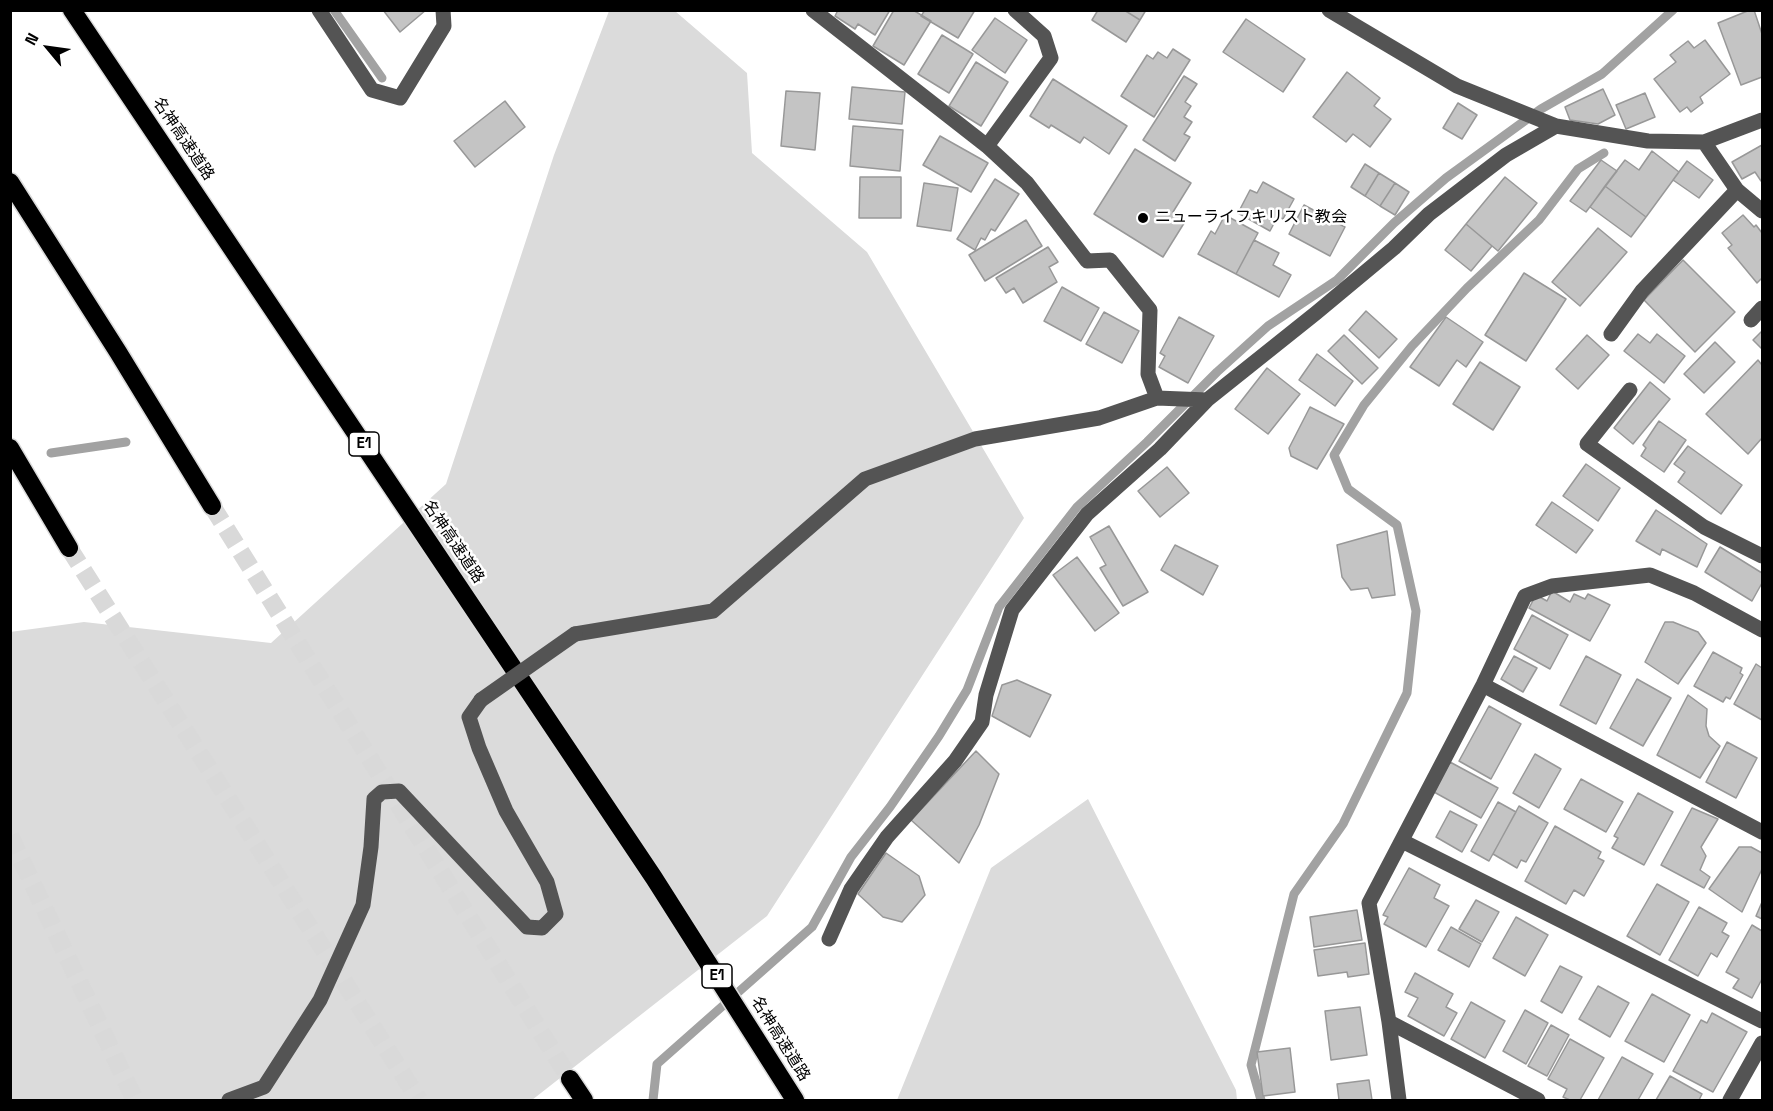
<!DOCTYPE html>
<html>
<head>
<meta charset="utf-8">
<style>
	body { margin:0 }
	#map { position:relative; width:1773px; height:1111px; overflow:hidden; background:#fff; font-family:"Space Grotesk",sans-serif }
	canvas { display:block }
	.frame { position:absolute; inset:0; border:12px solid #000; pointer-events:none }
	.north { position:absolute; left:18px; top:18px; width:60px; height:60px; -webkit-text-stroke:4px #fff; paint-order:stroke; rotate:299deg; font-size:16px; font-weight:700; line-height:24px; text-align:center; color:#000 }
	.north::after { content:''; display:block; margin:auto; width:21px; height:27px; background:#000; clip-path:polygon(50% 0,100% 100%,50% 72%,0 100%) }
</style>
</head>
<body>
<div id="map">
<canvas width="1773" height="1111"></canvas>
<div class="frame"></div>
<div class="north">N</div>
</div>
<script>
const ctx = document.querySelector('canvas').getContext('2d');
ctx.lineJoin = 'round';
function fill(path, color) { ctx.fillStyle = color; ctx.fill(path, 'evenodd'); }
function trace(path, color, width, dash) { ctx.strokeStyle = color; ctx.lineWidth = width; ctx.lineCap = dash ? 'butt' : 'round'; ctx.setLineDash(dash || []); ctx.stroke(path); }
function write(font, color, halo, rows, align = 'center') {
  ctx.font = font + ' "Space Grotesk","Noto Sans JP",sans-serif'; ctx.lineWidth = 5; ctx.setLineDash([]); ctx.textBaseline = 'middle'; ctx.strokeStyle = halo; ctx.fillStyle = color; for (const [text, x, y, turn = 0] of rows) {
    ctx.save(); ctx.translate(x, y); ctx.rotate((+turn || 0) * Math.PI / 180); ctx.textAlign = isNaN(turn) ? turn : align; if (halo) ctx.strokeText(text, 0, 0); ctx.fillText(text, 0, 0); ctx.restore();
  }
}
fill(new Path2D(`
	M609 11H675L747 73 752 153 867 252 1024 518 767 916 532 1100H11L10 632 84 622 271 643 446 484 554 155Z
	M1088 799 1236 1090 1237 1100H897L991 868Z`), '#dbdbdb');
trace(new Path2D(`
	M334 10 382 78
	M51 453 126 442
	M653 1100 657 1064 812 927 851 857 890 807 939 736 967 690 999 607 1077 507 1147 442 1217 372 1268 326 1337 280 1394 223 1446 178 1541 109 1602 74 1673 10
	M1261 1100 1251 1065 1294 894 1343 824 1407 693 1416 611 1397 525 1348 489 1334 455 1364 405 1412 346 1467 288 1539 220 1578 169 1604 153`), '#a2a2a2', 9);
const building = new Path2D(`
	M383 10H426L400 32Z
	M838 10H890L875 35 858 24 855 29 835 16Z
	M894 10H913L931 21 904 65 873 46Z
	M925 10H975L958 38 921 16Z
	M1098 10H1124L1140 20 1126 42 1092 20Z
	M1124 10H1146L1140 20Z
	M1750 10H1754L1762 34V77L1741 85 1718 23Z
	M995 18 1027 40 1005 73 972 50Z
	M1246 19 1305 59 1283 92 1223 52Z
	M942 35 973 54 949 93 918 74Z
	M1705 40 1730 74 1700 97 1703 103 1691 112 1687 107 1680 112 1654 79 1676 62 1670 55 1688 41 1694 48Z
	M1173 49 1190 60 1154 117 1121 96 1147 55 1153 59 1158 52 1167 58Z
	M976 62 1008 82 981 126 949 106Z
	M1347 72 1380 98 1374 106 1391 119 1370 147 1353 134 1346 142 1313 117Z
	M1184 76 1197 84 1185 102 1191 106 1184 117 1192 122 1184 134 1190 137 1175 161 1143 140Z
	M1053 79 1127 126 1109 154 1084 137 1080 143 1051 125 1049 128 1030 116Z
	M852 87 905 92 902 124 849 119Z
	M1603 89 1615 115 1598 124 1570 120 1565 107Z
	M786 91 820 93 815 150 781 146Z
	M1645 93 1655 117 1626 129 1616 105Z
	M505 101 525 127 475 167 454 141Z
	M1458 103 1477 115 1462 139 1443 128Z
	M853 126 903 130 900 171 850 166Z
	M940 136 988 163 971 192 923 165Z
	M1762 145V180L1761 181 1755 172 1742 179 1732 162Z
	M1135 149 1191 183 1173 212 1186 220 1163 257 1094 214Z
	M1652 151 1679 172 1646 217 1605 186 1625 160 1639 170Z
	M1601 160 1617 171 1586 212 1570 201Z
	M1687 161 1713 180 1699 198 1673 180Z
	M1365 164 1379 173 1365 196 1351 187Z
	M1379 173 1395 183 1380 206 1365 196Z
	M860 177H901V218H859Z
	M1505 177 1537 203 1498 251 1466 224Z
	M995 179 1019 194 995 231 991 229 985 240 981 238 975 250 957 239Z
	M1263 182 1294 199 1283 219 1278 216 1270 231 1238 213 1250 190 1257 193Z
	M924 183 958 188 951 231 917 226Z
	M1395 183 1409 192 1395 215 1380 206Z
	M1605 186 1646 217 1631 237 1590 207Z
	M1304 205 1345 227 1330 256 1289 234Z
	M1225 215 1258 233 1236 274 1198 254 1211 231 1215 234Z
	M1743 215 1754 227 1756 225 1762 233V278L1757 283 1728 248 1732 245 1722 233Z
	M1026 220 1042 246 985 281 969 255Z
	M1466 224 1492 246 1471 271 1445 250Z
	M1598 228 1627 252 1580 306 1552 282Z
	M1254 240 1279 253 1273 265 1291 275 1279 297 1236 274Z
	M1048 247 1058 262 1049 267 1057 282 1023 303 1014 288 1006 293 996 278Z
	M1683 260 1735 312 1695 352 1644 300Z
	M1524 273 1566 299 1526 361 1485 335Z
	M1062 287 1099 308 1081 341 1044 321Z
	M1366 311 1397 339 1379 358 1349 330Z
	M1104 312 1139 331 1122 363 1086 344Z
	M1179 317 1214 336 1188 383 1159 367 1165 356 1160 353Z
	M1446 317 1483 342 1466 367 1457 360 1439 386 1410 367Z
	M1762 331V349L1753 340Z
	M1638 334 1650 343 1657 334 1685 356 1664 383 1624 351Z
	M1344 335 1378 368 1362 384 1328 351Z
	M1587 335 1609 355 1578 389 1556 369Z
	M1715 342 1735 362 1704 393 1684 374Z
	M1317 354 1353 381 1335 406 1299 380Z
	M1758 360 1762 365V438L1748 454 1706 414Z
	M1480 362 1520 387 1493 430 1453 404Z
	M1267 368 1300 394 1268 434 1235 409Z
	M1650 382 1670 399 1633 444 1614 428Z
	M1310 407 1344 424 1317 469 1291 456 1289 448Z
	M1659 421 1686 440 1664 472 1641 456 1646 448 1643 445Z
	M1688 446 1742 485 1721 514 1678 482 1685 472 1674 464Z
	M1586 464 1620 488 1598 521 1563 496Z
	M1167 467 1189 493 1160 517 1138 491Z
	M1552 502 1593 530 1576 553 1536 525Z
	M1656 510 1707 544 1697 567 1662 549 1660 555 1636 541Z
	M1109 526 1148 592 1123 606 1100 568 1106 565 1090 537Z
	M1387 531 1395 595 1372 598 1368 588 1351 590 1342 577 1337 545Z
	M1175 545 1218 566 1203 595 1161 570Z
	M1720 547 1762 573V583L1752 601 1705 572Z
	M1077 557 1119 613 1095 631 1053 575Z
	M1552 591 1570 602 1574 594 1585 599 1588 594 1610 605 1590 641 1529 608 1536 595 1547 601Z
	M1532 615 1568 635 1550 669 1514 649Z
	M1665 622H1673L1698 632 1706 643 1678 684 1645 662Z
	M1713 652 1742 668 1740 673 1743 675 1730 699 1726 697 1723 702 1694 686Z
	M1514 656 1537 668 1523 692 1501 679Z
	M1586 656 1621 675 1596 724 1560 705Z
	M1756 664 1762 668V720L1734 704Z
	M1637 679 1671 698 1643 746 1610 728Z
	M1017 680 1051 695 1030 737 992 716 1002 685Z
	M1688 695 1707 709 1706 726 1709 736 1720 746 1700 778 1657 755Z
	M1489 706 1521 724 1491 779 1459 761Z
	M1727 742 1757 758 1736 798 1706 782Z
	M976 751 999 774 979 825 959 863 911 820Z
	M1535 754 1561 769 1539 808 1513 793Z
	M1450 762 1498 788 1481 818 1434 792Z
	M1581 779 1623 802 1606 832 1564 809Z
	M1638 793 1673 812 1644 865 1612 848 1618 838 1614 836Z
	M1498 802 1516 812 1489 861 1471 851Z
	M1519 806 1548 823 1526 862 1521 860 1517 868 1493 854Z
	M1692 808 1718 819 1701 847 1706 856 1700 870 1710 877 1704 888 1661 865Z
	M1450 811 1477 825 1462 852 1436 837Z
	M1555 826 1601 852 1598 858 1604 861 1584 896 1574 890 1566 904 1525 881Z
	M1739 847H1751L1762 853V869L1742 912 1709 889Z
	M886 853 919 876 925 895 902 922 883 917 858 894Z
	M1409 868 1440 885 1434 898 1449 906 1426 947 1384 924 1388 917 1383 915Z
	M1657 884 1689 902 1660 955 1627 936Z
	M1476 900 1499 912 1482 942 1459 929Z
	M1762 902V919L1756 916Z
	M1699 907 1727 923 1722 932 1729 936 1717 957 1711 953 1698 976 1669 960Z
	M1357 910 1362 940 1314 947 1310 917Z
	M1516 917 1548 935 1525 976 1493 958Z
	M1752 925 1762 931V979L1752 998 1733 988 1739 979 1726 972Z
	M1451 927 1481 944 1469 967 1438 950Z
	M1365 943 1369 974 1348 977 1347 972 1318 976 1314 950Z
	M1560 966 1582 977 1562 1013 1541 1001Z
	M1415 973 1453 994 1446 1007 1457 1013 1444 1036 1408 1016 1418 998 1405 992Z
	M1598 986 1629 1003 1610 1037 1579 1019Z
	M1652 994 1690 1015 1664 1062 1625 1041Z
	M1471 1002 1505 1021 1485 1058 1451 1039Z
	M1360 1007 1367 1055 1331 1060 1325 1011Z
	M1525 1010 1548 1023 1526 1064 1503 1051Z
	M1712 1013 1747 1032 1713 1092 1673 1071 1701 1020 1707 1023Z
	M1551 1025 1569 1035 1547 1076 1528 1066Z
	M1570 1039 1604 1058 1580 1100H1570L1563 1097 1567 1089 1548 1079Z
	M1290 1048 1295 1092 1263 1096 1257 1052Z
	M1622 1057 1653 1074 1638 1100H1598Z
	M1670 1076 1702 1094 1699 1100H1656Z
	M1369 1080 1372 1100H1339L1337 1084Z`);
fill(building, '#c4c4c4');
trace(building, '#989898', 1.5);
trace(new Path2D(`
	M212 506 570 1079
	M69 548 419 1100
	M10 836 135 1100`), '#d9d9d9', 18, [18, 9]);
const highway = new Path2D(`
	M72 10 654 878 795 1100
	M10 182 118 352 212 506
	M10 448 69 548
	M570 1079 584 1100`);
trace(highway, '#dbdbdb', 21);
trace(new Path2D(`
	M319 10 372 90 400 98 444 26 443 10
	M813 10 987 146 1027 183 1087 261 1110 260 1150 310 1148 374 1157 398 1207 400
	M1329 10 1457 86 1556 126 1648 141 1704 142 1762 120
	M1704 142 1737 190 1762 211
	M987 146 1051 58 1044 36 1015 10
	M1751 320 1762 308
	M1611 334 1642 291 1737 190
	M1630 390 1587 444 1704 527 1762 556
	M575 634 713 611 865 479 975 439 1099 418 1157 398
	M1483 685 1762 832
	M1402 841 1762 1021
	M829 939 851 889 887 837 955 761 982 722 986 695 1012 610 1087 514 1160 449 1207 400 1316 313 1394 248 1429 214 1506 155 1556 126
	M1389 1022 1538 1100
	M229 1100 264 1087 320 1000 363 905 371 847 374 799 382 792 399 791 527 927 542 928 556 914 547 882 506 811 479 748 469 717 481 700
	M1399 1100 1389 1022 1369 903 1483 685 1525 596 1552 586 1650 575 1694 593 1762 630
	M1730 1100 1762 1043`), '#545454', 15);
trace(highway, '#000', 18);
trace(new Path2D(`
	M481 700 575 634`), '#545454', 15);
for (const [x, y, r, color] of [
	[1143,218,6,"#000"]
]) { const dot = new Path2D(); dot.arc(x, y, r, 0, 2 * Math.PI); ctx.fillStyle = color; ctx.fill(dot); trace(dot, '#fff', 2); }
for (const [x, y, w] of [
	[364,444,30],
	[717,976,30]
]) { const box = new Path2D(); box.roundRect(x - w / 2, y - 12, w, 24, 4.5); ctx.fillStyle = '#fff'; ctx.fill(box); trace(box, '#000', 1.5); }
write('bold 15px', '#000', null, [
	["E1",364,444],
	["E1",717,976]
]);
write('16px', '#000', '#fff', [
	["名神高速道路",183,139,56],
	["名神高速道路",453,542,56],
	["名神高速道路",780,1039,58]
]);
write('16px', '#000', '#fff', [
	["ニューライフキリスト教会",1155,218]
], 'left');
</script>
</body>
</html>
